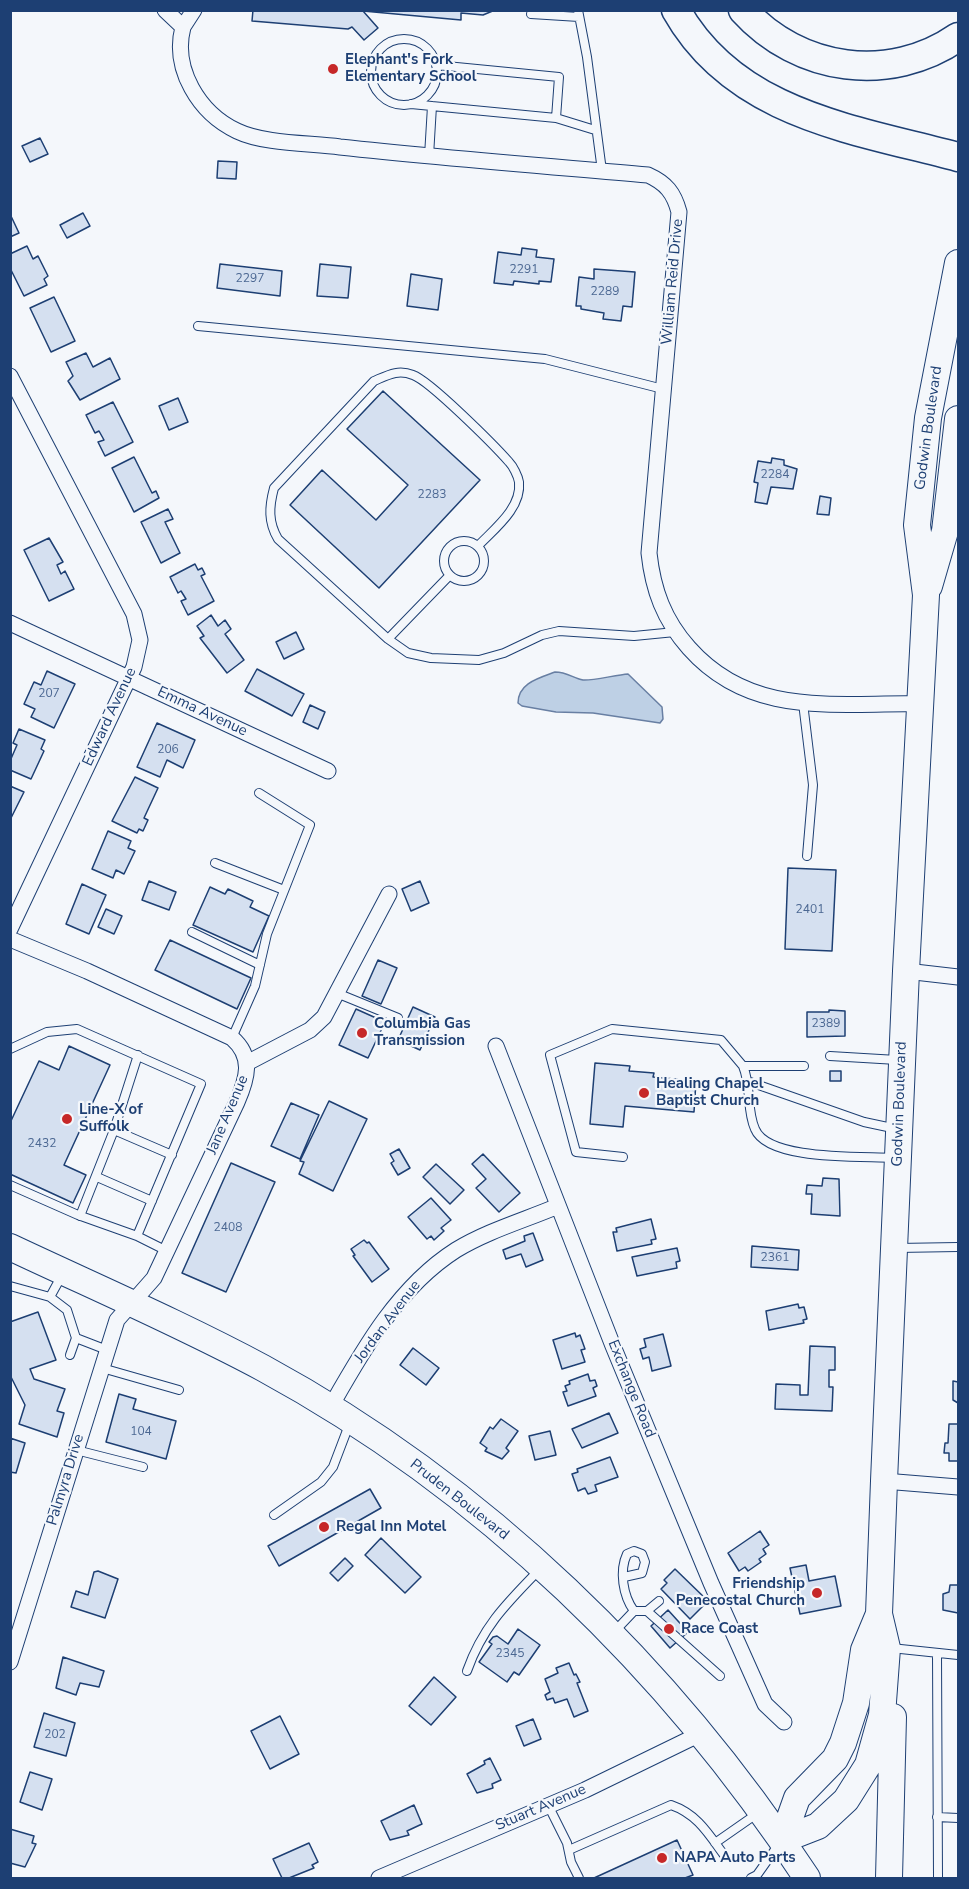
<!DOCTYPE html>
<html>
<head>
<meta charset="utf-8">
<style>
	body { margin:0 }
	#map { position:relative; width:969px; height:1889px; overflow:hidden; background:#f4f7fb; font-family:"Nunito Sans",sans-serif }
	canvas { display:block }
	.frame { position:absolute; inset:0; border:12px solid #1d3f73; pointer-events:none }
</style>
</head>
<body>
<div id="map">
<canvas width="969" height="1889"></canvas>
<div class="frame"></div>
</div>
<script>
const ctx = document.querySelector('canvas').getContext('2d');
ctx.lineJoin = 'round';
function fill(path, color) { ctx.fillStyle = color; ctx.fill(path, 'evenodd'); }
function trace(path, color, width, dash) { ctx.strokeStyle = color; ctx.lineWidth = width; ctx.lineCap = dash ? 'butt' : 'round'; ctx.setLineDash(dash || []); ctx.stroke(path); }
function write(font, color, halo, rows, align = 'center') {
  ctx.font = font + ' "Nunito Sans",sans-serif'; ctx.lineWidth = 4.5; ctx.setLineDash([]); ctx.textBaseline = 'middle'; ctx.strokeStyle = halo; ctx.fillStyle = color; for (const [text, x, y, turn = 0] of rows) {
    ctx.save(); ctx.translate(x, y); ctx.rotate((+turn || 0) * Math.PI / 180); ctx.textAlign = isNaN(turn) ? turn : align; if (halo) ctx.strokeText(text, 0, 0); ctx.fillText(text, 0, 0); ctx.restore();
  }
}
const water = new Path2D(`
	M555 672C567 672 573 678 583 680 591 681 616 675 628 674L662 707 663 719 660 723 593 713 556 712 522 706 518 703C518 683 539 678 555 672Z`);
fill(water, '#bed0e5');
trace(water, '#687fa3', 1.5);
const building = new Path2D(`
	M253 10H495L483 15 461 13V20L363 11 378 28 364 40 352 27 348 29 252 21Z
	M40 138 48 154 30 162 22 146Z
	M218 161 237 162 236 179 217 178Z
	M83 213 90 226 67 238 60 225Z
	M10 214 19 233 10 237Z
	M27 246 33 259 38 256 48 276 44 279 47 285 24 296 10 268V254Z
	M522 248 537 250 536 257 554 259 551 282 539 281V284L514 281 513 285 494 283 498 252 521 255Z
	M220 264 282 271 280 296 217 288Z
	M320 264 351 267 348 298 317 296Z
	M594 269 635 272 632 307 623 306 621 321 603 319 604 313 581 309V306H576L579 277 594 279Z
	M411 274 442 279 438 310 407 306Z
	M54 297 75 341 51 352 30 308Z
	M86 353 93 367 110 358 120 379 80 400 68 381 73 376 66 362Z
	M383 391 480 480 379 588 290 505 322 470 376 520 408 485 347 429Z
	M178 398 188 422 169 430 159 406Z
	M113 402 133 442 105 456 98 442 104 440 99 431 95 433 86 415Z
	M134 457 152 493 156 491 159 498 134 512 112 468Z
	M772 458 784 460V465L797 469 793 489 771 487 767 504 755 502 758 483 754 482 758 461 771 463Z
	M820 496 831 498 829 515 817 514Z
	M168 509 173 519 165 522 180 553 161 563 141 522Z
	M49 538 63 562 57 565 61 574 65 571 74 589 49 601 24 550Z
	M195 564 198 570 202 568 205 574 201 576 214 601 188 615 181 601 186 599 181 591 178 593 170 577Z
	M211 615 218 626 225 620 231 629 225 634 244 660 227 673 200 638 204 636 197 626Z
	M296 632 304 649 284 659 276 642Z
	M257 669 304 694 292 716 245 691Z
	M47 671 75 684 54 728 31 717 35 709 24 704 34 682 41 685Z
	M310 705 325 712 318 729 303 722Z
	M157 723 195 740 183 768 167 760 160 777 137 767Z
	M19 729 45 740 41 749 44 751 31 779 10 770V761L17 745 13 743Z
	M135 777 158 788 144 818 148 820 143 831 139 829 137 833 112 821Z
	M10 786 24 792 10 820Z
	M108 831 131 841 128 848 135 851 124 874 116 870 113 878 92 869Z
	M788 868 836 870 832 951 785 949Z
	M149 881 176 892 169 910 142 900Z
	M420 881 429 903 411 911 402 889Z
	M82 884 106 895 89 934 66 924Z
	M210 887 225 894 228 889 253 901 250 907 269 916 253 952 193 925Z
	M106 909 122 916 114 934 98 927Z
	M170 940 251 978 237 1009 155 970Z
	M378 960 397 968 381 1004 362 996Z
	M413 1007 435 1017 420 1050 398 1040Z
	M356 1009 385 1022 368 1058 339 1045Z
	M829 1010 845 1011V1036L807 1037V1012H829Z
	M69 1046 110 1065 64 1165 86 1175 73 1203 10 1174V1123L39 1061 59 1070Z
	M595 1063 630 1066 629 1071 654 1073 653 1077 696 1081 694 1112 625 1106 623 1127 590 1124Z
	M830 1071H841V1081H830Z
	M329 1101 367 1119 333 1191 299 1174 304 1162 300 1161Z
	M291 1103 319 1115 300 1159 271 1146Z
	M399 1149 410 1168 398 1175 391 1163 394 1161 390 1154Z
	M483 1154 520 1193 499 1212 476 1188 486 1179 472 1164Z
	M231 1163 275 1182 226 1292 182 1273Z
	M436 1164 464 1190 450 1204 423 1177Z
	M823 1178 839 1179 840 1216 811 1214 812 1194H806L807 1185 822 1186Z
	M431 1198 451 1220 441 1228 444 1231 434 1240 431 1236 427 1239 408 1217Z
	M651 1219 656 1239 651 1240 652 1244 617 1251 613 1232H617L616 1228Z
	M533 1233 543 1260 526 1267 521 1254 506 1259 503 1250 525 1241 524 1236Z
	M364 1240 367 1243 369 1242 389 1269 372 1282 353 1256 355 1255 351 1249Z
	M752 1246 799 1250 798 1270 751 1267Z
	M677 1248 680 1261 676 1262 677 1268 637 1276 632 1257Z
	M798 1304 799 1308 804 1307 807 1319 803 1320 804 1323 769 1330 766 1311Z
	M38 1312 56 1360 30 1369 34 1379 65 1389 57 1411 64 1413 57 1437 19 1424 25 1405 10 1375V1322Z
	M575 1333 576 1337 580 1335 585 1349 581 1350 585 1362 562 1369 553 1340Z
	M663 1334 671 1366 652 1371 649 1357 643 1359 640 1349 646 1347 644 1339Z
	M810 1346 835 1347V1370H829V1387H833L832 1411 775 1409 776 1384 800 1385V1395H808Z
	M413 1348 439 1368 426 1385 400 1365Z
	M588 1374 590 1381 595 1380 597 1386 593 1388 596 1396 568 1406 563 1392 567 1391 565 1386 570 1384 569 1381Z
	M953 1381 958 1382V1403L953 1400Z
	M119 1394 136 1399 133 1409 176 1421 166 1459 106 1442Z
	M609 1413 618 1433 582 1448 572 1429Z
	M501 1419 518 1431 506 1448 509 1451 502 1459 485 1451 487 1448 480 1443 490 1427 493 1429Z
	M949 1424H958V1461H949V1453H944L945 1443H948Z
	M550 1431 556 1455 535 1460 529 1436Z
	M10 1438 25 1443 16 1473 10 1472Z
	M610 1457 618 1477 595 1485 597 1491 588 1494 585 1488 578 1491 572 1474 578 1472 577 1469Z
	M370 1489 381 1508 279 1566 268 1546Z
	M760 1531 769 1545 763 1549 766 1554 759 1559 761 1562 748 1571 745 1567 739 1571 728 1553Z
	M381 1538 421 1577 405 1593 365 1555Z
	M345 1558 353 1566 338 1581 330 1573Z
	M806 1565 809 1581 835 1576 841 1606 800 1614 790 1568Z
	M675 1569 708 1601 690 1619 661 1589 667 1583 664 1580Z
	M98 1571 118 1579 105 1618 71 1607 76 1591 88 1595 94 1572Z
	M950 1585H958V1613L943 1610V1594L949 1592Z
	M668 1610 688 1632 670 1648 651 1626Z
	M518 1629 540 1645 519 1675 514 1672 507 1682 479 1662 492 1644 489 1642 493 1637 497 1636 508 1644Z
	M63 1657 104 1671 99 1687 80 1683 76 1695 56 1688Z
	M569 1663 574 1675 576 1674 580 1682 577 1683 588 1711 574 1717 567 1699 555 1703 553 1698 547 1700 545 1695 550 1692 545 1679 558 1673 556 1668Z
	M434 1677 456 1697 431 1725 409 1706Z
	M44 1713 75 1723 66 1756 34 1747Z
	M280 1716 299 1754 270 1769 251 1731Z
	M533 1719 541 1739 524 1746 516 1726Z
	M490 1758 501 1780 492 1784 493 1788 477 1793 467 1774 485 1764 484 1761Z
	M30 1772 52 1779 42 1810 20 1802Z
	M414 1805 422 1824 407 1831 409 1835 390 1840 381 1821Z
	M10 1829 34 1836 32 1843 36 1844 25 1867 10 1863Z
	M677 1840 693 1875 685 1878H594Z
	M309 1843 318 1862 312 1865 314 1868 289 1878H282L273 1859Z`);
fill(building, '#d5e0f0');
trace(building, '#1d3f73', 1.5);
const lane = new Path2D(`
	M578 10 587 57 602 171
	M531 14 579 17
	M371 72a33 33 0 1 1 66 0a33 33 0 1 1-66 0Z
	M411 104 556 118 559 77 436 65
	M556 118 595 130
	M429 156 432 106
	M198 326 545 359 663 389
	M444 561a20 20 0 1 1 40 0a20 20 0 1 1-40 0Z
	M478 546C494 529 522 508 519 482 518 476 513 466 509 462 494 445 430 381 413 375 398 369 388 375 374 381L274 488C269 507 268 522 278 539L388 639 408 653 431 658 479 660 504 653 542 635 559 631 634 636 675 632
	M388 639 450 575
	M803 703 813 785 807 856
	M215 863 284 890
	M192 932 260 965
	M339 994 398 1018
	M232 1038 255 986 267 934 310 825 259 793
	M10 1049 47 1032 77 1029 201 1084 137 1236 167 1251
	M830 1056 897 1060
	M743 1066C752 1088 746 1109 755 1129 768 1161 862 1156 893 1158
	M750 1082 864 1122 897 1129
	M114 1130 172 1155
	M623 1157 576 1152 550 1055 612 1029 721 1040 743 1066H804
	M97 1177 152 1201
	M10 1185 78 1215 137 1236
	M80 1216 114 1130 138 1055
	M897 1248 958 1247
	M10 1286 50 1297 67 1310 76 1338 107 1350
	M50 1297 62 1275
	M70 1355 76 1338
	M102 1368 179 1390
	M76 1450 143 1467
	M274 1515 321 1482 333 1467 349 1425
	M624 1577 642 1573 645 1562 642 1554 634 1551 627 1554C619 1571 623 1596 634 1611
	M634 1611H647L659 1601
	M647 1611 720 1676
	M615 1631 634 1611
	M891 1648 958 1655
	M937 1653 938 1878
	M467 1671C483 1626 507 1603 540 1569
	M548 1805 567 1843 571 1862 579 1878
	M937 1817 958 1818
	M715 1843 758 1813
	M569 1850 671 1805C697 1814 708 1833 724 1855
	M751 1878 757 1875 779 1844`);
const street = new Path2D(`
	M165 10 183 27 194 10
	M183 27C172 69 199 113 237 131 264 144 310 143 340 147 442 158 545 166 648 175 666 183 674 193 679 212L649 553C653 590 664 620 689 648 752 719 836 702 921 704
	M10 376 134 614 140 640 134 667 10 929
	M10 623 328 771
	M10 939 87 971 232 1038C254 1057 247 1079 237 1102L154 1278 117 1320 10 1662
	M906 971 958 977
	M496 1046 613 1346 711 1583 765 1704 784 1722
	M247 1063 310 1030 324 1017 389 894
	M330 1408C363 1350 398 1287 456 1250 487 1231 525 1220 558 1206
	M884 1481 958 1487
	M379 1878 585 1790 700 1734`);
const primary = new Path2D(`
	M929 586 945 531 958 419
	M10 1247C95 1287 181 1324 263 1368 484 1488 670 1669 807 1878
	M782 1840 818 1826 846 1800 868 1765 882 1715 887 1648 879 1614 884 1481 906 971 926 595 917 525 928 418 958 263
	M782 1840 797 1798 835 1759 843 1743 856 1703 864 1650 879 1614
	M889 1878 893 1717`);
const highway = new Path2D(`
	M676 10C735 115 854 129 958 157
	M743 10C799 72 890 84 958 37`);
trace(lane, '#1d3f73', 10);
trace(street, '#1d3f73', 17);
trace(primary, '#1d3f73', 28);
trace(highway, '#1d3f73', 31);
trace(lane, '#f4f7fb', 8);
trace(street, '#f4f7fb', 15);
trace(primary, '#f4f7fb', 26);
trace(highway, '#f4f7fb', 28);
for (const [x, y, r, color] of [
	[333,69,6,"#c62828"],
	[362,1033,6,"#c62828"],
	[644,1093,6,"#c62828"],
	[67,1119,6,"#c62828"],
	[324,1527,6,"#c62828"],
	[817,1593,6,"#c62828"],
	[669,1629,6,"#c62828"],
	[662,1858,6,"#c62828"]
]) { const dot = new Path2D(); dot.arc(x, y, r, 0, 2 * Math.PI); ctx.fillStyle = color; ctx.fill(dot); trace(dot, '#f4f7fb', 2); }
write('12px', '#4b6792', null, [
	["2291",524,270],
	["2297",250,279],
	["2289",605,292],
	["2284",775,475],
	["2283",432,495],
	["207",49,694],
	["206",168,750],
	["2401",810,910],
	["2389",826,1024],
	["2432",42,1144],
	["2408",228,1228],
	["2361",775,1258],
	["104",141,1432],
	["2345",510,1654],
	["202",55,1735]
]);
write('bold 15px', '#1d3f73', '#f4f7fb', [
	["Elephant's Fork",345,60],
	["Elementary School",345,77],
	["Columbia Gas",374,1024],
	["Transmission",374,1041],
	["Healing Chapel",656,1084],
	["Baptist Church",656,1101],
	["Line-X of",79,1110],
	["Suffolk",79,1127],
	["Regal Inn Motel",336,1527],
	["Friendship",805,1584,"right"],
	["Penecostal Church",805,1601,"right"],
	["Race Coast",681,1629],
	["NAPA Auto Parts",674,1858]
], 'left');
write('15px', '#1d3f73', '#f4f7fb', [
	["William Reid Drive",673,282,-85],
	["Godwin Boulevard",929,428,-82],
	["Emma Avenue",202,712,25],
	["Edward Avenue",110,717,-65],
	["Godwin Boulevard",900,1104,-88],
	["Jane Avenue",228,1115,-67],
	["Jordan Avenue",388,1322,-53],
	["Exchange Road",631,1389,68],
	["Palmyra Drive",66,1480,-73],
	["Pruden Boulevard",459,1500,38],
	["Stuart Avenue",541,1808,-23]
]);
</script>
</body>
</html>
